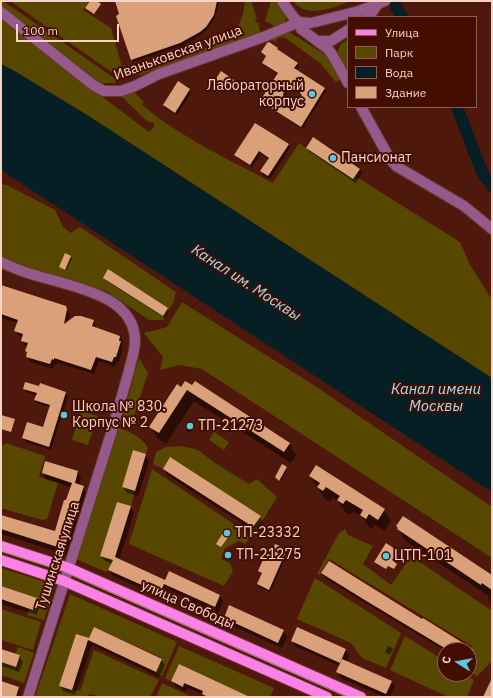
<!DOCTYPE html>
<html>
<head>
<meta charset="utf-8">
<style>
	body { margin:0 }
	#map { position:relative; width:493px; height:698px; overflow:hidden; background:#4f180c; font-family:"IBM Plex Sans",sans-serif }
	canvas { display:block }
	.frame { position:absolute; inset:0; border:2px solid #f7d2c9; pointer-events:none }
	.legend { position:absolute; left:347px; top:16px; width:130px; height:92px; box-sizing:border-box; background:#440d02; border:1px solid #8c5c52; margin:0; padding:5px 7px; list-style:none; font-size:12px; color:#f7d2c9 }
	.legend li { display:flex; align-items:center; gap:8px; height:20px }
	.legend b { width:20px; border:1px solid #8c5c52 }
	.north { position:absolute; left:437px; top:642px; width:40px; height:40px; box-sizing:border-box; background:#440d02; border:1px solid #8c5c52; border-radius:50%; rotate:281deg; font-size:11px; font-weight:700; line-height:16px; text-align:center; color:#f7d2c9 }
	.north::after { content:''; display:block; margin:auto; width:14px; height:18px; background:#57c9e1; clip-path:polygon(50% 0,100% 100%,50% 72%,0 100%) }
	.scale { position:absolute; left:16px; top:24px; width:103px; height:18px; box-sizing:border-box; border:2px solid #f7d2c9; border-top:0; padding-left:5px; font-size:12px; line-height:14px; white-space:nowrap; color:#f7d2c9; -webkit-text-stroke:3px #440d02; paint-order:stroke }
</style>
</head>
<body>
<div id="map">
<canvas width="493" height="698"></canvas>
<div class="frame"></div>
<ul class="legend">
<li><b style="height:5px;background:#fc81e7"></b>Улица</li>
<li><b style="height:11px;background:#574700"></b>Парк</li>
<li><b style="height:11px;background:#051f24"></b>Вода</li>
<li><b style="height:11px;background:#daa07a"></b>Здание</li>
</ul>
<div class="north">С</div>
<div class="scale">100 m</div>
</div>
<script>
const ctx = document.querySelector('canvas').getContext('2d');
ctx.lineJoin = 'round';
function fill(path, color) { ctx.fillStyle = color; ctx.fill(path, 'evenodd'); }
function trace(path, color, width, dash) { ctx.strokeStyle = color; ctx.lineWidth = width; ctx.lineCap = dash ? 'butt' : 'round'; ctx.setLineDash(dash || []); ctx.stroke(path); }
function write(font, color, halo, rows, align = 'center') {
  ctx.font = font + ' "IBM Plex Sans",sans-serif'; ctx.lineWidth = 4; ctx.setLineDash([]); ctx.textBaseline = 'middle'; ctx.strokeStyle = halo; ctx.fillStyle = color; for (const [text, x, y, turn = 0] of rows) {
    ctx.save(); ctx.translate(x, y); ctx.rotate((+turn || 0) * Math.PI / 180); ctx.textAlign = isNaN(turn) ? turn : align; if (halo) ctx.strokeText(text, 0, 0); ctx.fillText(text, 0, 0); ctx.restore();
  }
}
fill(new Path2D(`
	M1 1H3L117 80 115 83H100L91 78 1 8Z
	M10 1H89L83 10 111 28 122 67 117 76Z
	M245 1H251L257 19H255L256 23 258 22 260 31 259 34 140 75 135 73 222 42C238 33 243 19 245 1Z
	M271 1H277L287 17 285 23 276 27 265 21Z
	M293 1H344L346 3C329 9 306 18 293 1Z
	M1 17 100 95 149 132 154 127V123L147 121 119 94 134 92 144 102 142 105C182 138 228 159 273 183L299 143 353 179 355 176 460 242 469 263 492 300V378L87 115 16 72 1 64Z
	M286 31 289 32 326 55 334 65 342 79 336 82 321 64 284 37 278 38 275 42 272 40 275 35Z
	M348 39V75L347 76 338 53C338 45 342 43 348 39Z
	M1 184 7 185 55 210 63 227 71 233 80 227 176 292 173 303 163 320H149L106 291 21 266 1 257Z
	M182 302 315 386 492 507V558L202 369 180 365 160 370 163 357 144 333 167 327Z
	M139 358 148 373 132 422 122 419Z
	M81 411 98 416 88 445 72 440Z
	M117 427C130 432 141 436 148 448L146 454 133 450 122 487 135 491 131 506 117 502 100 555 113 560 108 570 106 572 76 559Z
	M214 432 229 442 224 450 209 440Z
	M6 443 45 456 39 477 58 483 47 519 42 520 1 508V447Z
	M182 446 198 450 215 463 249 484 257 479 277 497 255 533 252 531 260 516 170 458 163 469 153 464 156 452 166 447Z
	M152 469 244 531 249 538 246 544 239 541 225 548 221 559 230 563 233 571 224 586 129 544Z
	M345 529 348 535 373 546 363 564 391 585 411 556 492 611V661L477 676 469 671V650L472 646 329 559 319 575 317 574 339 533Z
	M1 568 55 585 44 620 27 615 29 608 34 610 37 598 1 586Z
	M315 578 401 633 386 668 362 658 351 643 297 619Z
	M70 594 177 642 162 676 155 673 162 658 94 627 89 638 76 634 59 686 80 691 94 650 159 680 150 697H103L89 694 88 697H35Z
	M1 609 41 622 33 650 1 640Z
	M405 636 445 661V674H465L474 680 467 697H448L390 670Z
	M179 646 274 688 270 697H250L179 664 171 681 165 678Z
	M18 647 34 653 24 683 1 675V662L16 667 20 655 16 653Z
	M162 683 192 697H156Z`), '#574700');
fill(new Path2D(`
	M1 64 16 72 87 115 492 378V492L1 170Z`), '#051f24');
fill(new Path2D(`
	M116 1H218L219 2 215 18 207 30 195 39 182 46 133 62Z
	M277 48 278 51 297 63 299 66 296 70 325 89 326 91 302 129 263 103 262 101 278 74 265 66 263 63 267 57 262 52ZM291 86 302 92 301 93 302 96 295 108 284 101V97Z
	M216 80 236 82 237 84 232 92Z
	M189 90 191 93 177 115 165 108 164 105Z
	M288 144 290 148 270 179 263 175 261 171 269 159 261 154 252 167 237 158 236 155Z
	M307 148 360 169 362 173 356 183 310 152Z
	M71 257 72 258 66 271 61 268 60 267Z
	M108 271 168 309 169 311 165 318 105 280 104 278Z
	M1 286 65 307 70 315 68 322 93 321 96 327V329L120 336 123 342 122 345 123 347 119 362H117L115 367 99 361 94 374 57 363V365L55 364 53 369 30 362 27 356V347L25 346 22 341 23 337 19 336 16 331 18 323 1 318Z
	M185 382 289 443 296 455 291 463 194 401 166 444 157 438 151 427Z
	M24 388 66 393 68 396 51 450 26 442 24 438 43 428 50 407 38 404 35 400 37 396 26 392Z
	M189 425 193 428 190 433 186 430Z
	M145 455 149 461 138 496 127 493 123 487Z
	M46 462 78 472 81 478 79 486 83 487 86 493 67 555 1 534V516L55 533 71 487 46 479 43 473Z
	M286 468 287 470 280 482 276 477Z
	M164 469 260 517 263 522 257 533 167 475Z
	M310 476 384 510 391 521 384 531 375 525 372 529 368 526 362 516 353 511 350 515 345 512 339 502 333 498 330 502 325 499Z
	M130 507 134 513 119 560 165 581 219 595 223 601 218 613 167 589 163 598 113 576 109 570 112 564 105 561 101 556Z
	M397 526 492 576V605L488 598 489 596 405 541Z
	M286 550 288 553 270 592 259 587 258 584 262 574 259 571 270 557Z
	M226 551 233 554 231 560 224 557Z
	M322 573 469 648 472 654 469 659V650H445V651L326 579Z
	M1 587 37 599 40 605 37 615 1 604Z
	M225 618 283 631 287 637 282 648 228 624Z
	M297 629 346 650 349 656 347 662 391 681 395 687 390 697H384L341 678 338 672 340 666 296 647 292 641Z
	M76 635 161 659 165 665 159 677 92 645 75 695 63 691 60 686Z
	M388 646 393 648 390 655 385 652Z
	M1 650 19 656 23 662 19 672 1 666Z
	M179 666 247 697H205L204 695 188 688 186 692 176 687 172 681Z
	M1 682 19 688 20 691 18 697H1Z`), '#0007');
trace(new Path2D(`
	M394 1 398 11 403 17
	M457 107 483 175 491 183 492 186`), '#051f24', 12);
fill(new Path2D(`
	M90 1H97L101 4 94 14 85 8Z
	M115 1H217L214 15 206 27 200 32 180 43 131 60 116 16 119 14Z
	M269 42 278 48 277 49 298 63 294 68 325 88 301 127 260 101 278 73 262 63 266 56 261 52 267 43ZM290 84 301 91 300 93 302 95 294 106 284 100 283 94Z
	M221 71 237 82 231 91 215 80Z
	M178 81 190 89 175 113 163 105Z
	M255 123 289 144 268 176 260 171 269 158 259 151 250 165 234 155Z
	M313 137 360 169 353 179 306 148Z
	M65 253 71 256 65 270 59 267Z
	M108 269 168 308 163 316 103 278Z
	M1 285 66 306 67 309 64 324 75 316H81L94 320 92 326 120 336 119 341H121L116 357H114L112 362 96 357 91 370 54 358V360L52 359 50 364 26 357 27 352 25 351 28 343 21 341 23 334 14 331 18 320 1 314Z
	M185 381 192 385 195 381 290 443 284 452 187 390 159 433 149 427 177 384 181 387Z
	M25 382 39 386 40 383 66 392 49 447 22 438 27 422 43 427 50 405 34 400 37 393 23 389Z
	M1 415 15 419 11 432 1 429Z
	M133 450 146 454 135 491 122 487Z
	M170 457 261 516 253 527 163 469Z
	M45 461 78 471 75 483 84 486 64 549 1 529V515L55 531 64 500H66L72 483 42 473Z
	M282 464 287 467 279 481 275 477Z
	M316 465 385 509 378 520 369 514 366 519 360 515 363 510 346 500 343 504 337 500 340 496 326 487 323 491 317 487 320 483 309 476Z
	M117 502 131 506 115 557 165 580 169 571 220 595 215 607 164 584 160 593 108 570 113 560 100 556Z
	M403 516 492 575V590L482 583 481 585 397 529 398 528 396 526Z
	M226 528 232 532 221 547 216 544Z
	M386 543 398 551 392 560 397 564 394 569 388 566 386 569 374 562Z
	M275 544 287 549 269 590 257 584 262 573 258 571 266 553 270 555Z
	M329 561 422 619 423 618 474 650H448L368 602 321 573Z
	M1 586 37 598 33 610 1 599Z
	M229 605 284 630 278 643 224 618Z
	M94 627 162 659 156 672 88 640 72 690 59 686 76 634 89 638Z
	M297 627 346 649 340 663 291 641Z
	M1 649 20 655 16 667 1 662Z
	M342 659 392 681 386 694 336 672Z
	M179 664 250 697H208L202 694 203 691 184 683 183 687 171 681Z
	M492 678V697H483Z
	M1 681 19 687 16 697H1Z`), '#daa07a');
const minor = new Path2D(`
	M282 1 294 18 299 22 301 29 328 49 333 56 348 83
	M1 12 93 85 104 91H121L135 86 159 74 266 36 299 22 311 23 359 11 385 1
	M367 17 371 14 378 4
	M317 41H331L348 30
	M361 107 390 159 396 166 464 206 492 229
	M1 262C18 271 37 276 56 281 86 290 135 300 135 341 135 351 131 361 129 371 124 388 119 406 114 424L28 697`);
const major = new Path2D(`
	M1 546 69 568 361 697
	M1 560 64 581 327 697`);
trace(minor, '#6a362a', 12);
trace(major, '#6a362a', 12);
trace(minor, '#955a8a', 10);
trace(major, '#fc81e7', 10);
trace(new Path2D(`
	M1 551 60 570 78 578 347 697`), '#b68a80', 1);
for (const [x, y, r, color] of [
	[312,94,4,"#57c9e1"],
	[333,158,4,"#57c9e1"],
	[64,415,4,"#57c9e1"],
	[190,426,4,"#57c9e1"],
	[227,533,4,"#57c9e1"],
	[228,555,4,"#57c9e1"],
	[386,556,4,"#57c9e1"]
]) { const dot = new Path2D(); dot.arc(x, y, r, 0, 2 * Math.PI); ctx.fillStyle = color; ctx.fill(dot); trace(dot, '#440d02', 1.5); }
write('14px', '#f7d2c9', '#440d02', [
	["Иваньковская улица",178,53,-20],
	["Тушинская улица",58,556,-72],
	["улица Свободы",188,605,24]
]);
write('14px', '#f7d2c9', '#440d02', [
	["Лабораторный",304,86,"right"],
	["корпус",304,102,"right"],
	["Пансионат",341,158],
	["Школа № 830.",72,407],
	["Корпус № 2",72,423],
	["ТП-21273",198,426],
	["ТП-23332",235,533],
	["ТП-21275",236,555],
	["ЦТП-101",394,556]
], 'left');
write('italic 15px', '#97e2f4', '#440d02', [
	["Канал им. Москвы",246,283,33],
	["Канал имени",436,390],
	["Москвы",436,407]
]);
</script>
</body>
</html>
